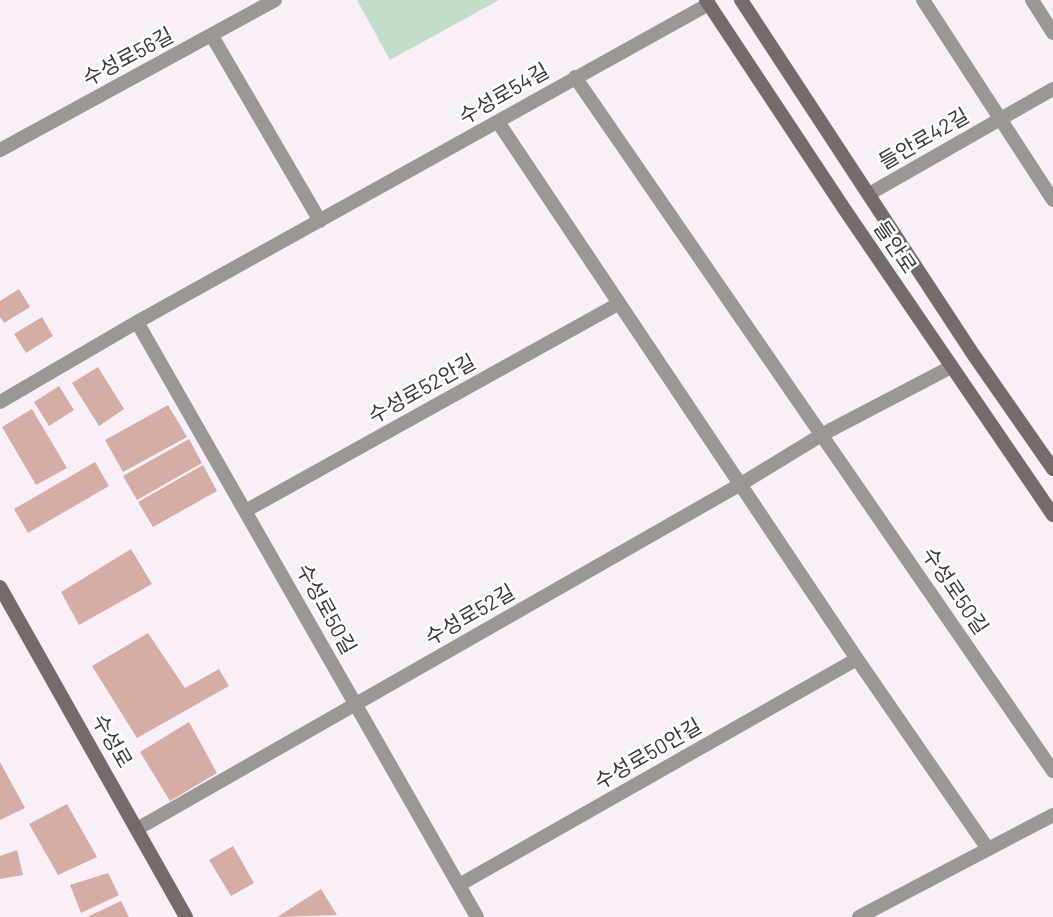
<!DOCTYPE html>
<html>
<head>
<meta charset="utf-8">
<style>
	body { margin:0 }
	canvas { display:block; background:#f9eff9 }
</style>
</head>
<body>
<canvas width="1053" height="917"></canvas>
<script>
const ctx = document.querySelector('canvas').getContext('2d');
ctx.lineJoin = 'round';
function fill(path, color) { ctx.fillStyle = color; ctx.fill(path, 'evenodd'); }
function trace(path, color, width, dash) { ctx.strokeStyle = color; ctx.lineWidth = width; ctx.lineCap = dash ? 'butt' : 'round'; ctx.setLineDash(dash || []); ctx.stroke(path); }
function write(font, color, halo, rows, align = 'center') {
  ctx.font = font + ' Barlow,"Noto Sans KR",sans-serif'; ctx.lineWidth = 5; ctx.setLineDash([]); ctx.textBaseline = 'middle'; ctx.strokeStyle = halo; ctx.fillStyle = color; for (const [text, x, y, turn = 0] of rows) {
    ctx.save(); ctx.translate(x, y); ctx.rotate((+turn || 0) * Math.PI / 180); ctx.textAlign = isNaN(turn) ? turn : align; if (halo) ctx.strokeText(text, 0, 0); ctx.fillText(text, 0, 0); ctx.restore();
  }
}
fill(new Path2D(`
	M357 0H499L390 60Z`), '#c3ddcb');
fill(new Path2D(`
	M19 289 30 307 4 323 0 317V301Z
	M42 317 53 336 26 353 14 334Z
	M98 367 124 409 99 426 72 383Z
	M59 386 74 410 49 426 34 402Z
	M168 405 187 437 123 472 105 440Z
	M32 409 67 468 36 485 2 427Z
	M189 439 202 463 137 500 123 476Z
	M95 462 109 486 28 533 14 509Z
	M203 465 217 491 153 527 138 502Z
	M131 549 152 584 79 625 61 592Z
	M148 633 185 688 219 669 229 686 137 738 92 666Z
	M189 722 217 773 170 801 140 752Z
	M0 762 25 808 0 820Z
	M67 804 97 857 58 875 29 824Z
	M233 846 254 883 231 896 209 860Z
	M17 850 23 875 0 879V856Z
	M108 873 119 895 81 913 70 885Z
	M321 889 337 915 277 917Z
	M121 901 129 917H87Z`), '#d5ada4');
trace(new Path2D(`
	M923 0 1053 200
	M1032 0 1053 33
	M212 36 320 221
	M575 77 1053 771
	M498 122 857 659 988 849
	M0 150 275 0
	M869 194 1053 89
	M137 322 477 917
	M0 402 137 322 709 4
	M247 510 618 304
	M137 829 741 484 823 434 951 367
	M459 885 857 659
	M859 917 1053 815`), '#9d9794', 14);
trace(new Path2D(`
	M706 0 845 210 1053 515
	M741 0 973 354 1053 469
	M0 587 186 917`), '#746c68', 14);
write('21px', '#3b373b', '#fff', [
	["수성로56길",128,57,-28],
	["수성로54길",504,94,-30],
	["들안로42길",924,139,-30],
	["들안로",895,247,56],
	["수성로52안길",422,389,-29],
	["수성로50길",955,591,56],
	["수성로50길",326,609,61],
	["수성로52길",470,615,-30],
	["수성로",112,741,60],
	["수성로50안길",648,754,-30]
]);
</script>
</body>
</html>
